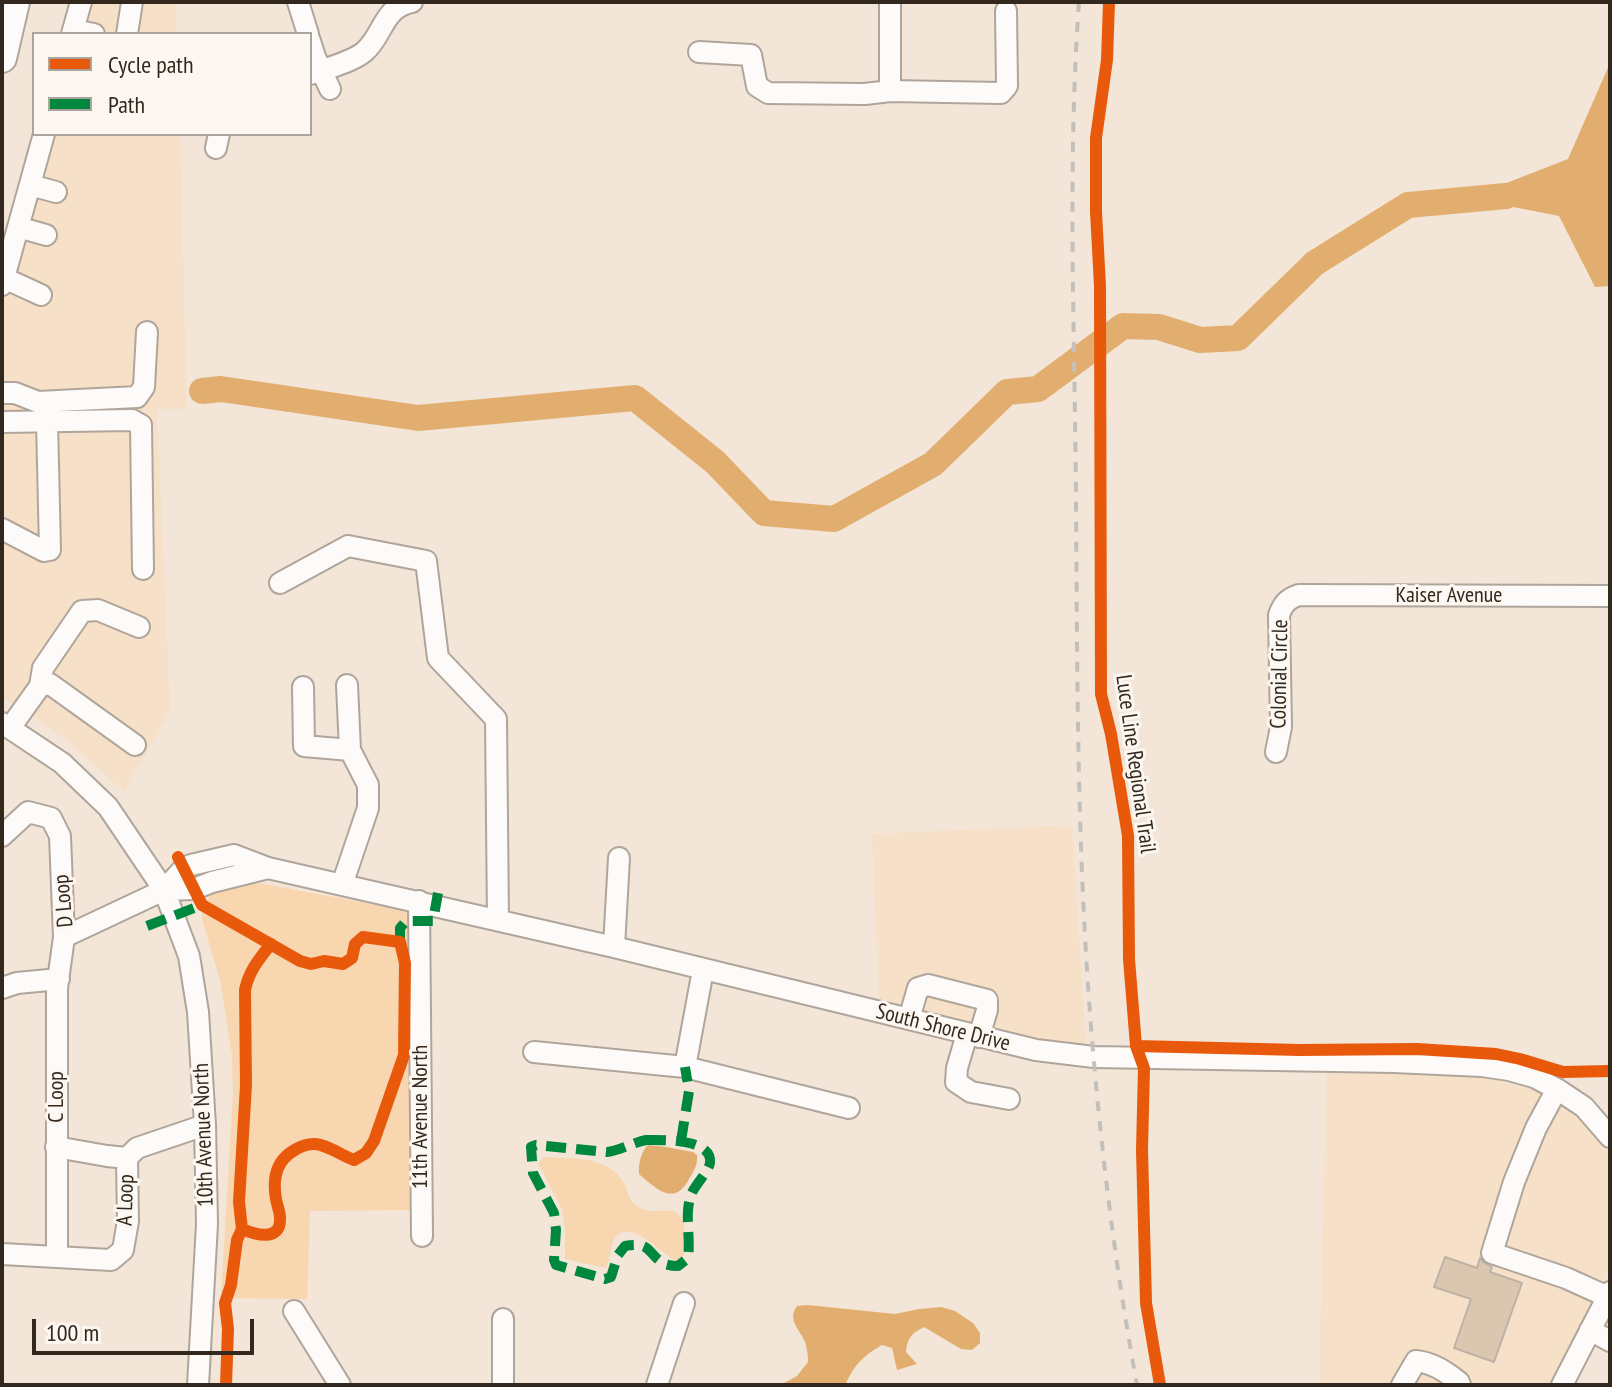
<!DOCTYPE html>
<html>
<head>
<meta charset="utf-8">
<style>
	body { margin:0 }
	#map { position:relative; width:1612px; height:1387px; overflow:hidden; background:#f3e5d7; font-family:"PT Sans Narrow",sans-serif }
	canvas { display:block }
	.frame { position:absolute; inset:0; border:4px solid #32281e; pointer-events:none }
	.legend { position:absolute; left:32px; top:32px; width:280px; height:104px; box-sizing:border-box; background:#fcf7f1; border:2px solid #aba49d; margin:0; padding:10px 14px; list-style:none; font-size:24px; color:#32281e }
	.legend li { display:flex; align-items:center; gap:16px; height:40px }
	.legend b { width:40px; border:2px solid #aba49d }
	.scale { position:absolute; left:32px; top:1319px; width:222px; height:36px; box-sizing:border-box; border:4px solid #32281e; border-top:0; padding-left:10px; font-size:24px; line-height:28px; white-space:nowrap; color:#32281e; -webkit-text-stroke:6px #fcf7f1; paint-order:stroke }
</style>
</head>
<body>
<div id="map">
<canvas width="1612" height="1387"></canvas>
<div class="frame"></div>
<ul class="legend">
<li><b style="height:10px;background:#e8590c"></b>Cycle path</li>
<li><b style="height:10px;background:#00873e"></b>Path</li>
</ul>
<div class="scale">100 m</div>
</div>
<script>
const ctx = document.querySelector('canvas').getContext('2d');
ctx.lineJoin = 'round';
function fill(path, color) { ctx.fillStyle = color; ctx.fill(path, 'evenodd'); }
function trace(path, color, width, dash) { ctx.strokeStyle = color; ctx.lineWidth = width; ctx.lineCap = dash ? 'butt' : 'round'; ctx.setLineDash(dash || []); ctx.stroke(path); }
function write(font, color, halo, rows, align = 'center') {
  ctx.font = font + ' "PT Sans Narrow",sans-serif'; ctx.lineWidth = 6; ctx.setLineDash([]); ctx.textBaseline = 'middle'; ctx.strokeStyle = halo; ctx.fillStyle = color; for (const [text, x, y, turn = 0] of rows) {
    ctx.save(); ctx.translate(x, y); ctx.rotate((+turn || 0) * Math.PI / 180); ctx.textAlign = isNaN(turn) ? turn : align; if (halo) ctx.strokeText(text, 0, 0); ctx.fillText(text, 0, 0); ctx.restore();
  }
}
fill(new Path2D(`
	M89 2H176L177 34H80Z
	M51 134H180L187 409H157L170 711 124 791 75 747 42 722 2 697V307Z
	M1072 825 1086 1049 1038 1043 879 1000 872 834Z
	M1327 1069H1407L1492 1079 1533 1090 1574 1110 1602 1135 1610 1151V1264L1552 1385H1319Z`), '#f7e0c8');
fill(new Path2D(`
	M246 882 264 884 403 910 408 914 409 923 410 1210 310 1211 307 1299 221 1298 233 1093 232 1055 220 980 202 919C203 889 222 888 246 882Z
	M544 1157C573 1159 607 1155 624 1183 629 1193 629 1203 640 1208 651 1213 661 1210 671 1211 688 1213 685 1242 684 1255L680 1260H674C661 1252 628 1217 615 1238 609 1247 612 1259 605 1268L565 1259V1229L562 1209 538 1163Z`), '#f8d6b0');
fill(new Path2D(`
	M1610 63V286L1595 287 1559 216 1468 198 1568 159Z
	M648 1145 666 1147 693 1152 697 1155C698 1164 694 1171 689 1179 675 1207 656 1189 639 1174 638 1164 641 1152 648 1145Z
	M808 1305 895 1314 919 1309 941 1307 955 1311 973 1323 980 1333V1343L972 1350 961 1349 924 1327C912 1333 907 1338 906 1352L917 1364 897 1370 892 1348 882 1345C862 1357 855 1364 845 1385H784V1383L797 1376 808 1362C808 1355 807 1348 805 1342 799 1328 787 1320 797 1306Z`), '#e2ae6f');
trace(new Path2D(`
	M202 391 221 389 418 418 635 398 715 462 764 513 834 519 933 464 1007 392 1038 389 1123 326 1159 327 1200 340 1238 338 1315 263 1408 205 1506 196`), '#e2ae6f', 26);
const building = new Path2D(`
	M1445 1257 1477 1268 1480 1258 1483 1262 1492 1267 1490 1272 1522 1283 1494 1362 1454 1348 1471 1299 1434 1287Z`);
fill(building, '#dbc7b0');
trace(building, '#bdb2a7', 2);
const minor = new Path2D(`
	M298 2 308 34
	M890 2V91
	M73 30 94 34
	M72 34 81 2
	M127 34 132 2
	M310 41 315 57 330 89
	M699 52 751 55 757 86 768 93 865 94 890 91 1001 93 1007 86 1006 11
	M310 74C327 68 350 63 364 52 384 35 382 8 412 2
	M216 148 219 134
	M30 185 56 192
	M18 227 46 235
	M4 278 41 295
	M2 285 44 134
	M2 393H15L38 402 137 397 144 387 147 332
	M2 422 132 420 141 425 143 569
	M2 529 44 551 50 550 47 421
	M280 583 348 546 426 561 438 658 496 719 498 920
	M40 686 43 668 82 611 98 610 139 627
	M303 687 304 746 350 750
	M2 723 62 763 108 807 164 890 189 956 198 1012 205 1125 207 1224 198 1385
	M10 728 40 686 50 684 135 745
	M1276 752 1281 727 1279 615C1283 604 1287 599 1299 595L1610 596
	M2 836 28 812 51 818 60 836 64 937 57 988V1257
	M342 885 368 808V785L350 750 347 685
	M164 890 194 889 212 882 268 868
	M419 901 422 1236
	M64 937 164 890 184 868 191 865 234 855 268 868 614 947 1036 1050 1094 1057 1394 1062 1482 1066 1509 1070 1534 1077 1557 1089 1584 1107 1610 1137
	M614 947 619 858
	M2 988 17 983 59 979
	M909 1019 918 988 928 985 987 1000V1010L979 1037
	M967 1034 957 1068 956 1082 971 1092 1009 1099
	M534 1052 685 1067 849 1108
	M685 1067 703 970
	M1557 1089 1536 1128 1514 1182 1492 1253 1566 1278 1608 1297
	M56 1147 107 1156 127 1158
	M2 1254 111 1260 123 1250 128 1221 127 1158 137 1148 205 1125
	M294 1311 340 1385
	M503 1319V1385
	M1590 1330 1610 1341
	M657 1385 684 1303
	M1402 1385 1416 1361C1433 1363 1445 1371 1459 1382L1460 1385
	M1562 1385 1610 1292`);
const highway = new Path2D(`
	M2 58 15 2`);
trace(minor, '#b0a59a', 24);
trace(highway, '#b0a59a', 32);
trace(minor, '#fdfbf9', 20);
trace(highway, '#fdfbf9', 28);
trace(new Path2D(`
	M1079 2C1067 169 1075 337 1076 504 1077 627 1077 750 1082 873 1089 1045 1106 1216 1137 1385`), '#c3c0bc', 4, [10, 10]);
trace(new Path2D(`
	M147 926 202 905
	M400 942V928L406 921H433L438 893
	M646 1140C662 1140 713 1138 710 1163 708 1173 695 1184 691 1195 684 1216 691 1237 688 1258L678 1266C675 1266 667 1265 665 1264 647 1255 653 1241 625 1246L618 1255 611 1277 605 1279 556 1265 554 1260 556 1230 554 1213 533 1173 531 1147 536 1145 607 1152C621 1150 632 1143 646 1140Z
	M681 1141 689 1091 685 1067`), '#00873e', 10, [20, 10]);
trace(new Path2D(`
	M1109 2 1107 60 1096 138V212L1100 286 1101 694 1111 734 1128 836 1129 959 1136 1046 1144 1068 1142 1150 1146 1303 1160 1385
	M178 857 202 905 300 961 311 964 324 961 343 964 352 958 355 944 363 937 400 942 405 963 404 1055 374 1141 366 1153 354 1160C342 1156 325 1143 313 1144 304 1144 297 1148 290 1153 275 1164 273 1182 276 1199 277 1205 280 1212 280 1218 281 1242 256 1235 242 1229
	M1136 1046 1300 1050 1417 1049 1496 1054 1520 1059 1563 1072 1610 1071
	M226 1385 228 1329 225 1303 231 1285 237 1240 242 1229 239 1202 246 1085 245 990C249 971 259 959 271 944`), '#e8590c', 12);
write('22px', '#32281e', '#fcf7f1', [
	["Kaiser Avenue",1449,596],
	["Colonial Circle",1280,674,-89],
	["Luce Line Regional Trail",1135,764,82],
	["D Loop",64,901,-95],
	["South Shore Drive",943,1028,14],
	["C Loop",57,1097,-90],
	["11th Avenue North",421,1117,-90],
	["10th Avenue North",204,1135,-92],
	["A Loop",126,1200,-88]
]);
</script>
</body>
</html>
